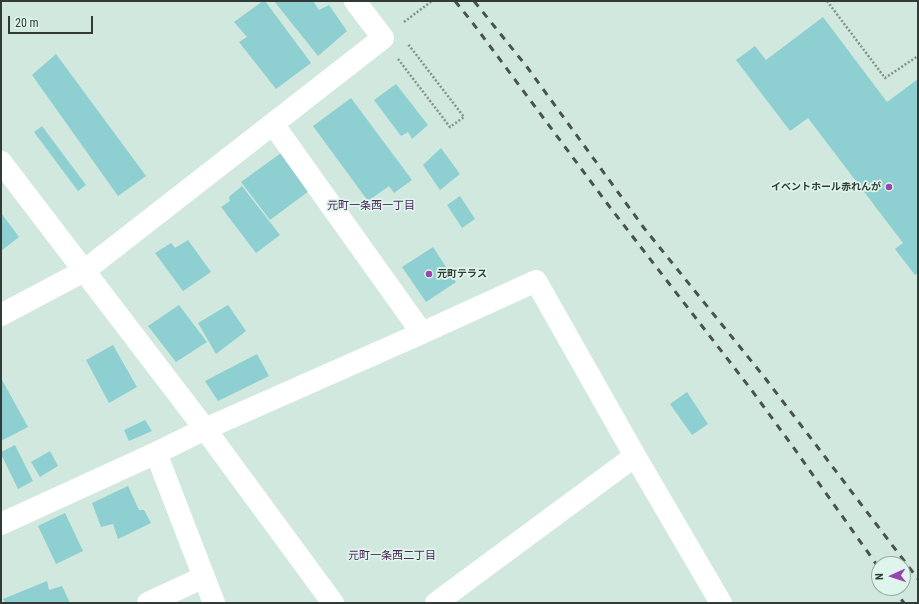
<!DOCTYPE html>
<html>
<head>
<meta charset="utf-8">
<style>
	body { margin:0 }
	#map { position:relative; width:919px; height:604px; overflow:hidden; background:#d1e8de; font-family:"Roboto Condensed",sans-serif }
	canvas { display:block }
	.frame { position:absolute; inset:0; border:2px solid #323b37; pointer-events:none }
	.north { position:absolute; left:871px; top:556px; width:40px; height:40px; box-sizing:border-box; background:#def5eb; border:1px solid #99aba3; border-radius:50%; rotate:267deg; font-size:11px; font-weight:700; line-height:16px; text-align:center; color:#323b37 }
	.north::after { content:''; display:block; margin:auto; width:14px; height:18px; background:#9944b1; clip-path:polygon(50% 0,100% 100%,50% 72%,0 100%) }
	.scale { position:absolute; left:8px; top:16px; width:85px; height:18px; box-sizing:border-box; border:2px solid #323b37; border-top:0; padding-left:5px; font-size:12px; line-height:14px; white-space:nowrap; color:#323b37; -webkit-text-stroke:3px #def5eb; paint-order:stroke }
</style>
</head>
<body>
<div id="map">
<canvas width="919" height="604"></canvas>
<div class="frame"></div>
<div class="north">N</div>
<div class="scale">20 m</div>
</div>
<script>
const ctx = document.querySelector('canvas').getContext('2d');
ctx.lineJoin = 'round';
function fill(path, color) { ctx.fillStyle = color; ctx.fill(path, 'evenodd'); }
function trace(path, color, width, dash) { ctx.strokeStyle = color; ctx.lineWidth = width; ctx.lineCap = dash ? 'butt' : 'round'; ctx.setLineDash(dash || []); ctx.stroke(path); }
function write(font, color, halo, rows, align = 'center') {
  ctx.font = font + ' "Roboto Condensed","Noto Sans JP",sans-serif'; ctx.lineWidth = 3.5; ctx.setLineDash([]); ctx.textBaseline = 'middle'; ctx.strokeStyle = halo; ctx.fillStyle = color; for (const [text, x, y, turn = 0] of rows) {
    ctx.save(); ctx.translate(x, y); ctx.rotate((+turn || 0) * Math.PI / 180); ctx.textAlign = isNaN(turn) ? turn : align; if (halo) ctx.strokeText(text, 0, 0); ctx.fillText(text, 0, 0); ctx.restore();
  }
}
fill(new Path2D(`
	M263 1H265L311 63 276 89 239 42 247 37 234 22Z
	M274 1H313L319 10 329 5 347 31 318 56Z
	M823 17 887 102 918 79V273L915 275 895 249 903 243 808 118 790 131 736 60 755 46 766 60Z
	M56 54 146 176 118 196 32 75Z
	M396 84 428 125 412 139 408 132 401 136 374 100Z
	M351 98 412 180 394 193 389 186 368 201 313 126Z
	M42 126 86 185 78 191 34 132Z
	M441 148 460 174 440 190 423 165Z
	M281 153 309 191 270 220 241 182Z
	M242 186 280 235 256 253 221 207 230 201 229 197Z
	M460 196 475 219 462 228 447 205Z
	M1 213 19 237 1 251Z
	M188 240 211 272 183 291 155 253 171 243 175 248Z
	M433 247 456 282 426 302 402 267Z
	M179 305 207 342 176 362 148 326Z
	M228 305 246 331 216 354 198 323Z
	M113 345 137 387 109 403 86 360Z
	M257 354 269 376 218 401 205 381Z
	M1 378 28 427 1 441Z
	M687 392 708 424 692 435 670 404Z
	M145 420 152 431 129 441 124 430Z
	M15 445 33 481 18 489 1 454V452Z
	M50 451 58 466 40 477 31 462Z
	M128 486 139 510H144L151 523 118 539 113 524 101 527 92 503Z
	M65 513 83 551 56 564 38 526Z
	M47 581 49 590 62 586 70 603H5L3 599Z`), '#8ecfd1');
trace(new Path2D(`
	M827 1 885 78 918 56
	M404 22 432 1
	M398 59 450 127 464 117 408 44`), '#82928b', 2.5, [2, 2]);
trace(new Path2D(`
	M273 124 422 333
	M1 162 205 429 333 603
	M1 315 84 271 383 38 355 1
	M156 453 214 603
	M1 524 156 453 205 429 422 333 536 281 635 456 721 603
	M148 603 204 577
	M436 603 635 456`), '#fff', 22);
trace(new Path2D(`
	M455 1 472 22 609 206 750 388 791 444 879 568
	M474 1 527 67 644 228 765 378 918 579
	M893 588 904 603`), '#48534f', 3, [7, 7]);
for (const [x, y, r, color] of [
	[889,187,4,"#9944b1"],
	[429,274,4,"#9944b1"]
]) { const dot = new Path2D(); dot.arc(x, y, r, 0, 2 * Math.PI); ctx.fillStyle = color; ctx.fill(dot); trace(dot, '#def5eb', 1.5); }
write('bold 10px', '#323b37', '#def5eb', [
	["イベントホール赤れんが",881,187],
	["元町テラス",437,274,"left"]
], 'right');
write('11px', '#4f265b', '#def5eb', [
	["元町一条西一丁目",371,206],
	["元町一条西二丁目",392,556]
]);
</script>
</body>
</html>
